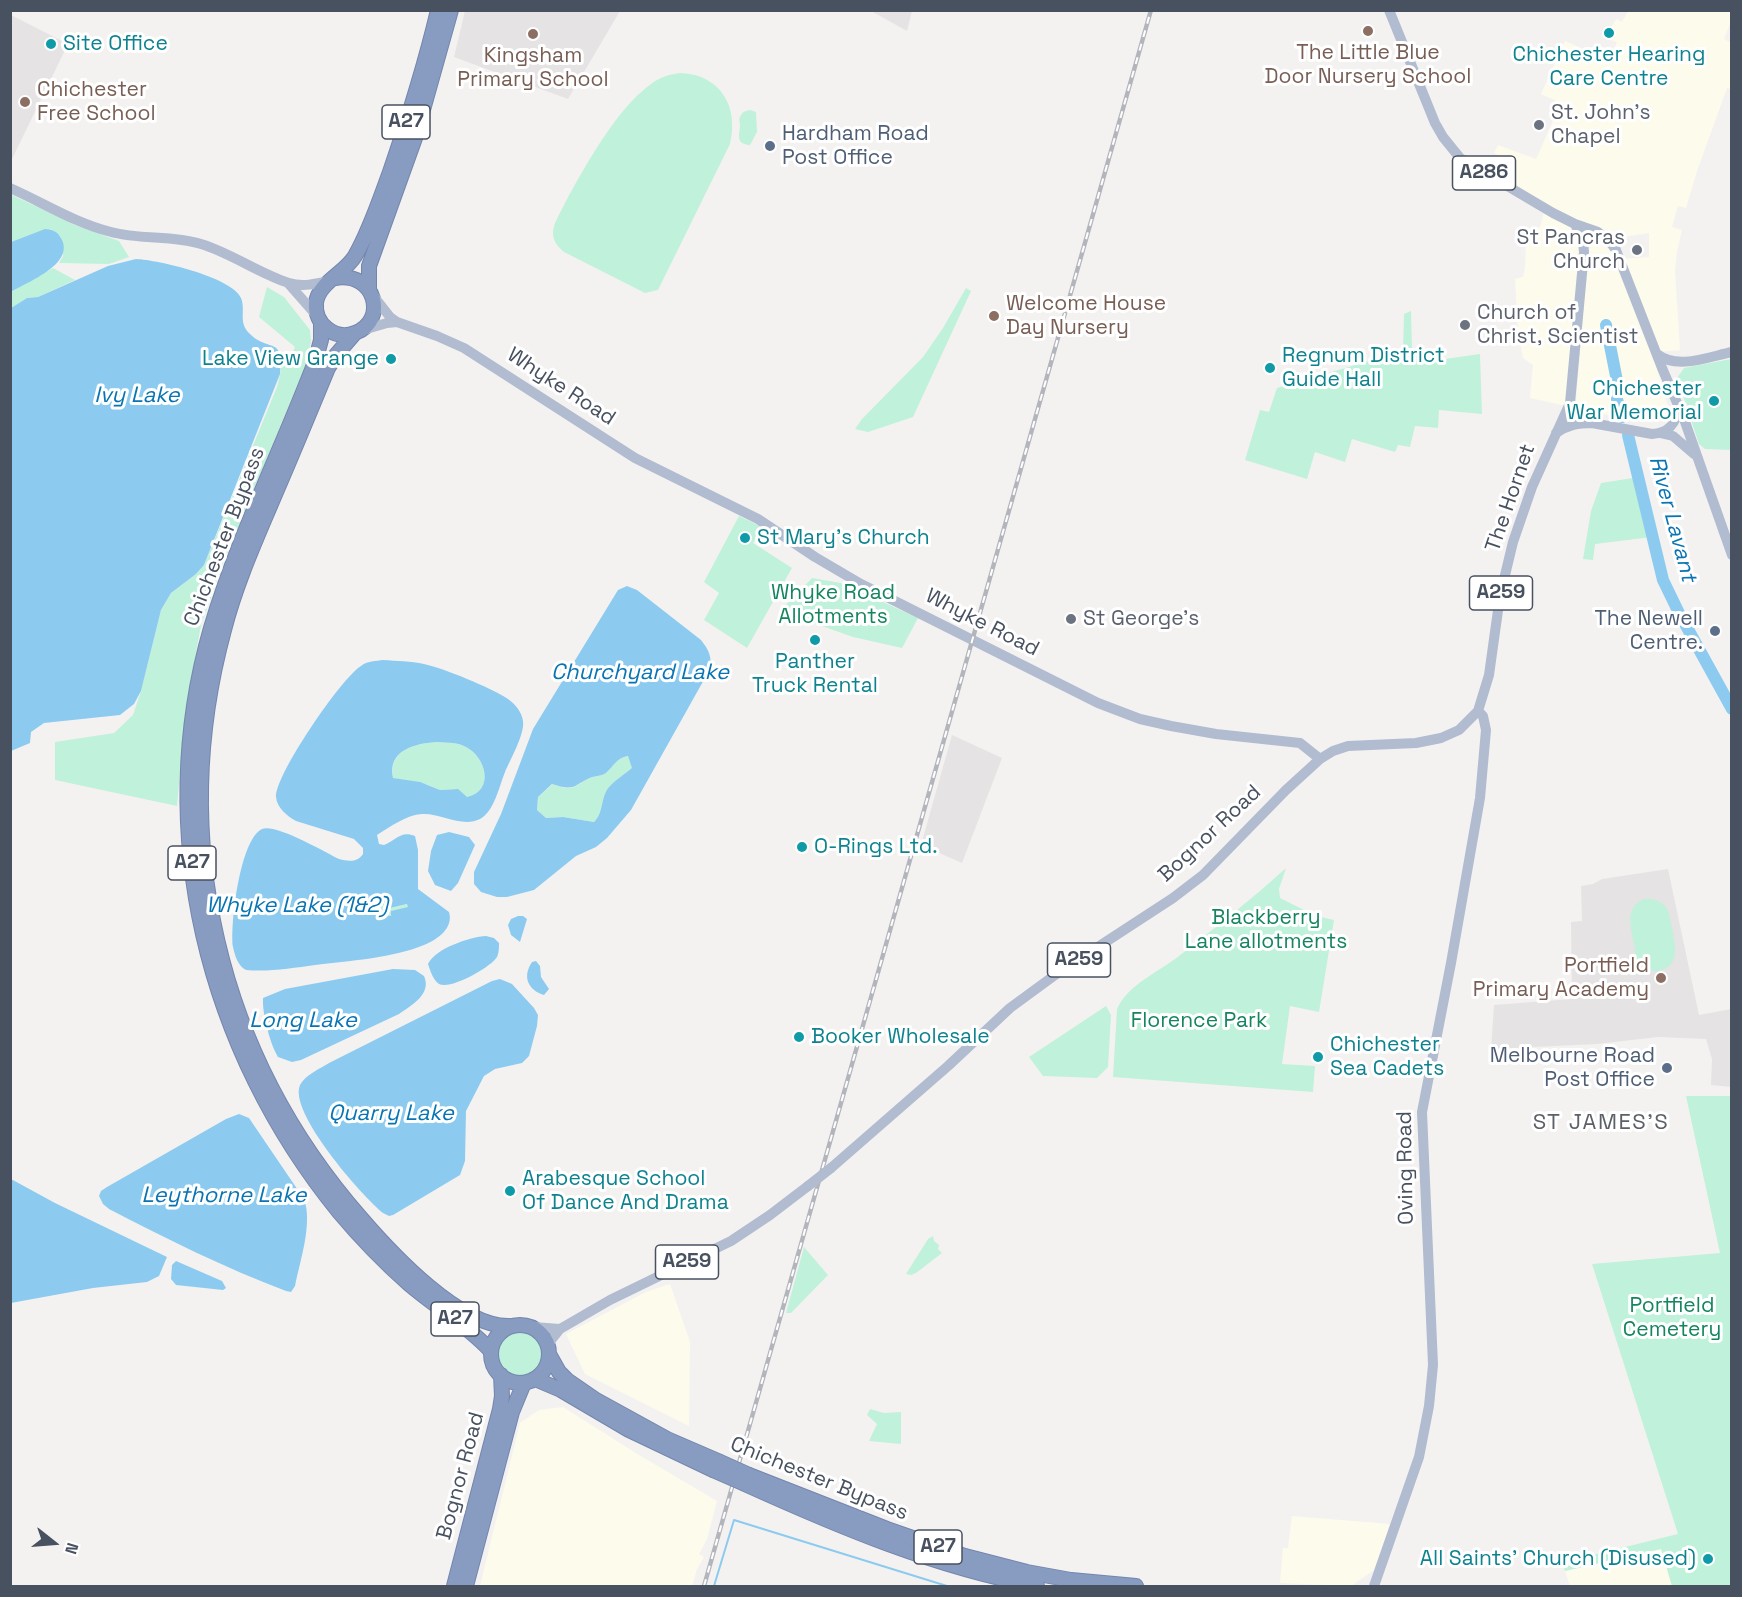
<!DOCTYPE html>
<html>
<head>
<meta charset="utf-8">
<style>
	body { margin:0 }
	#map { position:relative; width:1742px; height:1597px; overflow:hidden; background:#f4f2f1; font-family:"Space Grotesk",sans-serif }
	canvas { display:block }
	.frame { position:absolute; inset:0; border:12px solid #485160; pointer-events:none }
	.north { position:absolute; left:24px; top:1513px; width:60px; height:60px; -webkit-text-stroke:4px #fff; paint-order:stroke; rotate:107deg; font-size:16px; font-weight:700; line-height:24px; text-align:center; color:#485160 }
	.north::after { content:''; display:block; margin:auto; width:21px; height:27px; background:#485160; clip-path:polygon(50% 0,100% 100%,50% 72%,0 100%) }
</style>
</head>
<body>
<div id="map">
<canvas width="1742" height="1597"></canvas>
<div class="frame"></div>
<div class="north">N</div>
</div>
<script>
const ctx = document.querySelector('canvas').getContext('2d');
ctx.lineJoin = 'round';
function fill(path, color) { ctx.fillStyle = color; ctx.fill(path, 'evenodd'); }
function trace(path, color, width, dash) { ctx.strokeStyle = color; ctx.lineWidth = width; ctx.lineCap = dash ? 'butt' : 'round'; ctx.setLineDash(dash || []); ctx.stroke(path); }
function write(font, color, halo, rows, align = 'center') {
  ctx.font = font + ' "Space Grotesk",sans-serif'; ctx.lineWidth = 6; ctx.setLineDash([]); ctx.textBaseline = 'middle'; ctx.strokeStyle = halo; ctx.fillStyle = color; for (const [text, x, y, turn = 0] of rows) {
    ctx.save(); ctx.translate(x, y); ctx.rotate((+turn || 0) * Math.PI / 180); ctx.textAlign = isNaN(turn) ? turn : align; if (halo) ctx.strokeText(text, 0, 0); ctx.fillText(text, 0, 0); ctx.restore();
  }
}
fill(new Path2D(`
	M1628 11H1731V21L1724 39 1731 43V89L1727 88 1697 171 1686 208 1678 206 1672 227 1682 230 1677 251 1675 271 1680 350 1656 352 1620 259 1649 257V233L1623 237 1611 243 1591 229 1570 403 1562 405 1530 398 1533 365 1523 358 1518 332 1515 279 1523 277 1525 268 1526 238 1532 237 1531 229 1540 227 1545 208 1488 176 1498 155 1494 153 1498 145 1536 159 1561 103 1541 94 1565 41 1610 61 1617 42 1602 37 1606 28H1611L1616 19 1622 22Z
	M1598 243 1610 249 1653 355 1670 413 1644 422 1588 411 1581 408 1576 401 1588 251 1592 245Z
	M670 1284 690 1342 689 1426 585 1374 566 1334 646 1292Z
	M563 1407 639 1455 717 1501 707 1539 699 1554 704 1557 697 1569 692 1586H480L520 1423 539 1410Z
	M1292 1516 1390 1524 1374 1570 1351 1586 1280 1583 1283 1548H1288Z
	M1662 1549 1672 1586H1570L1565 1571Z`), '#fdfbec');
fill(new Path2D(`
	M465 11V10L620 11 568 99 454 57Z
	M871 11H912L907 31Z
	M11 15 68 44 11 161Z
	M952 735 1002 758 962 863 921 845Z
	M1668 869 1699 1015 1731 1009V1087L1711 1085 1712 1059 1706 1039 1658 1037 1597 1044 1491 1049 1494 1005 1572 999 1571 922 1582 921 1581 886 1593 884 1602 879Z`), '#e5e3e3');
fill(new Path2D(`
	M681 73C721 75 739 107 730 144L658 290 645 293 564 252C558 247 553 241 553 233 553 223 561 212 565 203 585 166 617 108 651 84 660 77 670 74 681 73Z
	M750 110 756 112 757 132 750 145C736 144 739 136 740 126 740 121 738 119 741 115 743 111 746 111 750 110Z
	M10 194 75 225 119 241 129 257 109 264 59 263 63 256 61 237 51 229 38 232 11 242Z
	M53 268 75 280 38 297 27 298 11 308V292Z
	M267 287 284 297 310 330 311 342 305 367 224 561 201 625 186 708 177 806 55 780V742L114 733 133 715 141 691 161 610 171 593 196 574 204 565 277 387C280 376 283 364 280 353L292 354 295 347 259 317Z
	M966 288 971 291 913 417 868 432 855 429 862 419 923 357 943 328Z
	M1411 311 1412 350 1424 362 1480 354 1482 414 1439 410 1438 428 1415 426 1410 447 1398 445 1395 452 1352 439 1345 462 1315 452 1307 479 1245 460 1260 410 1269 412 1277 388 1403 351 1404 314Z
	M1731 359V450L1705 449 1699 444 1677 378 1684 368Z
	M1639 477 1652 537 1595 544 1593 560 1583 559 1591 511 1601 483Z
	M739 516 762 527 753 543 792 568 747 648 704 620 719 593 704 582Z
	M812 578 841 583 918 618 902 648 853 637 780 611Z
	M438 742C447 743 458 742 466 747 486 757 495 791 467 797L454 789 440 790 428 785 393 778C388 750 416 743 438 742Z
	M628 756 633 768C625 774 615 780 609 787 600 798 604 813 594 822L563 817 546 818 537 810 538 797 553 784C575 793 574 785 592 777 597 776 602 776 606 773 614 766 616 758 628 756Z
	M1286 868 1279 889 1280 898 1316 916 1334 920 1319 1012 1290 1006 1282 1064 1315 1066 1313 1092 1113 1077 1117 1009C1128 984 1159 972 1179 956 1215 928 1252 899 1286 868Z
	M369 899 390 908 408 904V908L391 911V916L384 915 370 904V912L366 913 365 905Z
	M1644 899C1652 898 1659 900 1665 906 1670 912 1670 921 1672 928 1675 943 1681 966 1659 971 1652 972 1643 968 1639 962 1635 957 1635 950 1634 944 1631 928 1624 907 1644 899Z
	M1106 1006 1111 1015 1108 1067 1097 1078 1043 1076 1029 1057Z
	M1686 1096H1731V1586H1672L1661 1549 1565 1571 1564 1567 1576 1564V1559L1678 1534 1592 1264 1720 1253Z
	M933 1236 934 1241 939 1245 938 1249 942 1253 916 1273 911 1275 906 1274 928 1239Z
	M804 1247 828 1275 791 1313H786Z
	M496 1354a23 23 0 1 1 46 0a23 23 0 1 1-46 0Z
	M870 1409 884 1413 901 1412V1444L869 1441 877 1424 867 1415Z`), '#c0f1db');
fill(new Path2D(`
	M45 229C52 229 58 232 61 238 76 264 27 282 11 292V242Z
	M136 259C158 260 232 277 241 298 246 310 238 322 249 333 268 353 285 335 280 374L204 565 196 574 171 593 161 610 141 691 134 704 120 715 44 723 31 732 30 743 11 751V308L27 298 38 297 108 266Z
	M627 586 637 590 701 640C709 650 712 657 710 669L631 810 607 838 596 847 576 856 534 890 507 897H497L481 892 474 884V872L501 814 533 729 618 590ZM628 756 632 768C625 774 615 780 609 787 600 798 604 813 594 822L563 817 546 818 537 810 538 797 552 784C576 792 573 785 592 777 596 776 602 776 606 773 614 766 616 758 628 756Z
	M383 660C397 661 411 661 424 664 443 668 492 688 508 699 515 704 522 712 523 721 525 734 510 760 505 772 499 787 494 812 480 819 462 828 441 813 422 814 406 815 390 827 377 835L379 844 384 845C396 840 401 830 415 836L418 850V889L449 912C454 928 437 940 424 945 393 958 348 961 315 965 293 968 269 972 246 970 238 966 235 956 233 947 230 924 240 839 262 829 275 823 325 852 339 859 348 861 357 863 363 854V848L354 839 296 821C287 816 277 808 276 797 275 775 342 677 361 666 367 661 376 661 383 660ZM438 742C447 743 458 742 466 747 486 757 495 791 467 797L458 789 440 790 420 782 393 778C387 750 416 743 438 742ZM369 899 390 908 407 904 408 907 391 911V916L385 915 384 910 372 903 370 904V912L366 913 365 905Z
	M449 832 469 837 475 845 458 883 451 891 435 885 428 871 431 851 437 835Z
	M518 916H523L527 919 520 942 511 935 508 925 511 919Z
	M486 936 494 938 499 943C499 948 499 952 497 957 491 967 451 990 439 984 433 980 430 970 428 964 436 948 470 937 486 936Z
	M536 961 540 966 541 977 549 989 544 995C528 990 522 977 532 962Z
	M393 969 415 970 424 976C432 994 412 1005 399 1014L301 1060 292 1062 278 1057C270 1044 262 1013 263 998L285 989Z
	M500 979 512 984 534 1008 538 1015 537 1026 529 1056 522 1063 495 1069 484 1076 466 1111 465 1161 460 1175 393 1215 389 1216 383 1213C362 1196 288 1112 300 1085 305 1075 321 1068 329 1063L492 981Z
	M239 1114 249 1118 304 1199C313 1223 300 1261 295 1286L291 1292 286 1291C225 1268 167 1239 109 1209L103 1204 99 1196 101 1191 107 1187 226 1119Z
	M11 1179 55 1203 167 1257 159 1276 147 1282 93 1288 11 1303Z
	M176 1261 222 1281 226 1288 223 1290 176 1285 171 1279 172 1265Z`), '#8ccbef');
trace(new Path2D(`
	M714 1586 734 1520 947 1586`), '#8ccbef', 2);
trace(new Path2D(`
	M1606 325 1617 381V399L1622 417
	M1628 435 1663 580 1679 613
	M1684 622 1732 709`), '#8ccbef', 12);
const highway = new Path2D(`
	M335 278C376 271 388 321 355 333 335 341 314 324 316 303 318 283 345 273 355 256 370 230 380 199 390 172 408 119 425 65 438 10
	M369 289V266L415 138 451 10
	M321 324V340L315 362C281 451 238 537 211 628 152 832 207 1050 339 1212 360 1237 384 1262 409 1284 436 1307 467 1325 491 1351
	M355 333 336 355 328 368C309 414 290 460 270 506 253 546 235 587 224 630 167 839 218 1055 361 1218 392 1254 460 1327 509 1326
	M491 1354a29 29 0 1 1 58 0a29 29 0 1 1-58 0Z
	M550 1356 559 1372 567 1380 596 1400 667 1439 718 1461
	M535 1379 561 1390 629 1430 713 1470
	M749 1475 887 1529 965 1556 1027 1572 1071 1580 1136 1586
	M745 1484C840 1527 935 1567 1037 1586
	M454 1586 500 1409 502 1396 501 1375
	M466 1586 512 1412 524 1383`);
trace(highway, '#7386ad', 16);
trace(new Path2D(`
	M1389 10 1435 123 1443 137 1460 158 1553 213 1575 224 1598 232 1611 243 1616 250 1662 368 1684 419 1732 555
	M10 188C44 203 75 223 111 232 141 240 172 235 201 244 231 253 260 274 289 283 302 287 316 284 330 281
	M288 283 317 316
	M372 294 390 317 397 322 437 336 464 348 635 458 758 519 815 557 861 584 1098 703 1140 719 1171 726 1216 734 1300 743 1320 759
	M363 330 387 323 397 322
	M1657 354C1677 370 1708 357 1732 352
	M1570 403 1582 417 1592 423 1652 434C1668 433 1677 423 1678 408
	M1556 433C1568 425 1578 423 1592 423
	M1660 433 1673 436 1694 454
	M831 1168 948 1066 1010 1008 1055 975 1173 898 1203 875 1286 790 1320 759 1333 751 1348 746 1416 743 1441 738 1459 730 1478 711 1489 675 1500 596 1513 542 1532 487 1570 403 1584 252 1583 242 1575 224
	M533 1327 560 1329
	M548 1344 560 1329 610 1300 731 1241 770 1215 808 1186
	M1374 1586 1419 1457 1429 1406 1433 1365 1422 1112 1451 963 1480 798 1486 730 1483 716 1478 711`), '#b1bcd0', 10);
trace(highway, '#889bc1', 14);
const rail = new Path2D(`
	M704 1586 1151 10`);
trace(rail, '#b3b5bc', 4.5);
trace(rail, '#fff', 2, [7]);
const highwayBridge = new Path2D(`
	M718 1461 749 1475
	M713 1470 745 1484`);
trace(highwayBridge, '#7386ad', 16, []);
trace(new Path2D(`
	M808 1186 831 1168`), '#b1bcd0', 10);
trace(highwayBridge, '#889bc1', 14);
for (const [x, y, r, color] of [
	[1368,31,6,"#8d6e63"],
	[1609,33,6,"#0f9aa8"],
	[533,34,6,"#8d6e63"],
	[51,44,6,"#0f9aa8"],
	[25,102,6,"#8d6e63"],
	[1539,125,6,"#6b7280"],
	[770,146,6,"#5c6f8a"],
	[1637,250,6,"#6b7280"],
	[994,316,6,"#8d6e63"],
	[1465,325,6,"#6b7280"],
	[391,359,6,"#0f9aa8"],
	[1270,368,6,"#0f9aa8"],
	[1714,401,6,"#0f9aa8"],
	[745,538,6,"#0f9aa8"],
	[1071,619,6,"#6b7280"],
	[1715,631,6,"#5c6f8a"],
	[815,640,6,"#0f9aa8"],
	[802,847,6,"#0f9aa8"],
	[1661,978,6,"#8d6e63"],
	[799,1037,6,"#0f9aa8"],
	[1318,1057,6,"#0f9aa8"],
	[1667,1068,6,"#5c6f8a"],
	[510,1191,6,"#0f9aa8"],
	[1708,1559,6,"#0f9aa8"]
]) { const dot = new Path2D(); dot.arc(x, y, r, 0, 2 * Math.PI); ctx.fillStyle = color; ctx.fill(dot); trace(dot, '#fff', 2); }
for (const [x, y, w] of [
	[406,122,48],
	[1484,173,63],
	[1501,593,63],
	[192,863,48],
	[1079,960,63],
	[687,1262,63],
	[455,1319,48],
	[938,1547,48]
]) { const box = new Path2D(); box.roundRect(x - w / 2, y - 17, w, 34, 4.5); ctx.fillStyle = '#fff'; ctx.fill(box); trace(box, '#485160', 1.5); }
write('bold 20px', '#485160', null, [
	["A27",406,122],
	["A286",1484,173],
	["A259",1501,593],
	["A27",192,863],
	["A259",1079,960],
	["A259",687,1262],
	["A27",455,1319],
	["A27",938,1547]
]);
write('21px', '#0d838f', '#fff', [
	["Site Office",63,44],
	["Chichester Hearing",1609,55,"center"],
	["Care Centre",1609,79,"center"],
	["Regnum District",1282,356],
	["Guide Hall",1282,380],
	["Lake View Grange",379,359,"right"],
	["Chichester",1702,389,"right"],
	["War Memorial",1702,413,"right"],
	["St Mary’s Church",757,538],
	["Panther",815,662,"center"],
	["Truck Rental",815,686,"center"],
	["O-Rings Ltd.",814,847],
	["Booker Wholesale",811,1037],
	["Chichester",1330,1045],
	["Sea Cadets",1330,1069],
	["Arabesque School",522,1179],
	["Of Dance And Drama",522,1203],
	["All Saints' Church (Disused)",1696,1559,"right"]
], 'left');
write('21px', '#785e54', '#fff', [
	["The Little Blue",1368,53],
	["Door Nursery School",1368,77],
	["Kingsham",533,56],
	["Primary School",533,80],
	["Chichester",37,90,"left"],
	["Free School",37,114,"left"],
	["Welcome House",1006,304,"left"],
	["Day Nursery",1006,328,"left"],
	["Portfield",1649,966,"right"],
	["Primary Academy",1649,990,"right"]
]);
write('21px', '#5b616d', '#fff', [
	["St. John's",1551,113],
	["Chapel",1551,137],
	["St Pancras",1625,238,"right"],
	["Church",1625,262,"right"],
	["Church of",1477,313],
	["Christ, Scientist",1477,337],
	["St George's",1083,619]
], 'left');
write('21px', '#4e5e75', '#fff', [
	["Hardham Road",782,134,"left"],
	["Post Office",782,158,"left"],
	["The Newell",1703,619],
	["Centre.",1703,643],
	["Melbourne Road",1655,1056],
	["Post Office",1655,1080]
], 'right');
write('21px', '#485160', '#fff', [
	["Whyke Road",561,387,33],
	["The Hornet",1511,498,-71],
	["Chichester Bypass",225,537,-69],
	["Whyke Road",982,623,27],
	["Bognor Road",1210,834,-43],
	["Oving Road",1406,1168,-91],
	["Bognor Road",461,1476,-75],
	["Chichester Bypass",819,1479,22]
]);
write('21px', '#15855f', '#fff', [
	["Whyke Road",833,593],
	["Allotments",833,617],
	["Blackberry",1266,918],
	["Lane allotments",1266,942],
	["Florence Park",1199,1021],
	["Portfield",1672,1306],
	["Cemetery",1672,1330]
]);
write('italic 22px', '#0874b3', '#fff', [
	["Ivy Lake",137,396],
	["River Lavant",1672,519,75],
	["Churchyard Lake",640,673],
	["Whyke Lake (1&2)",297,906],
	["Long Lake",303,1021],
	["Quarry Lake",391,1114],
	["Leythorne Lake",224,1196]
]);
ctx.letterSpacing = '1.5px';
write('22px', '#5d6067', '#fff', [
	["ST JAMES'S",1601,1123]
]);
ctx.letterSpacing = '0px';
</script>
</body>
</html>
